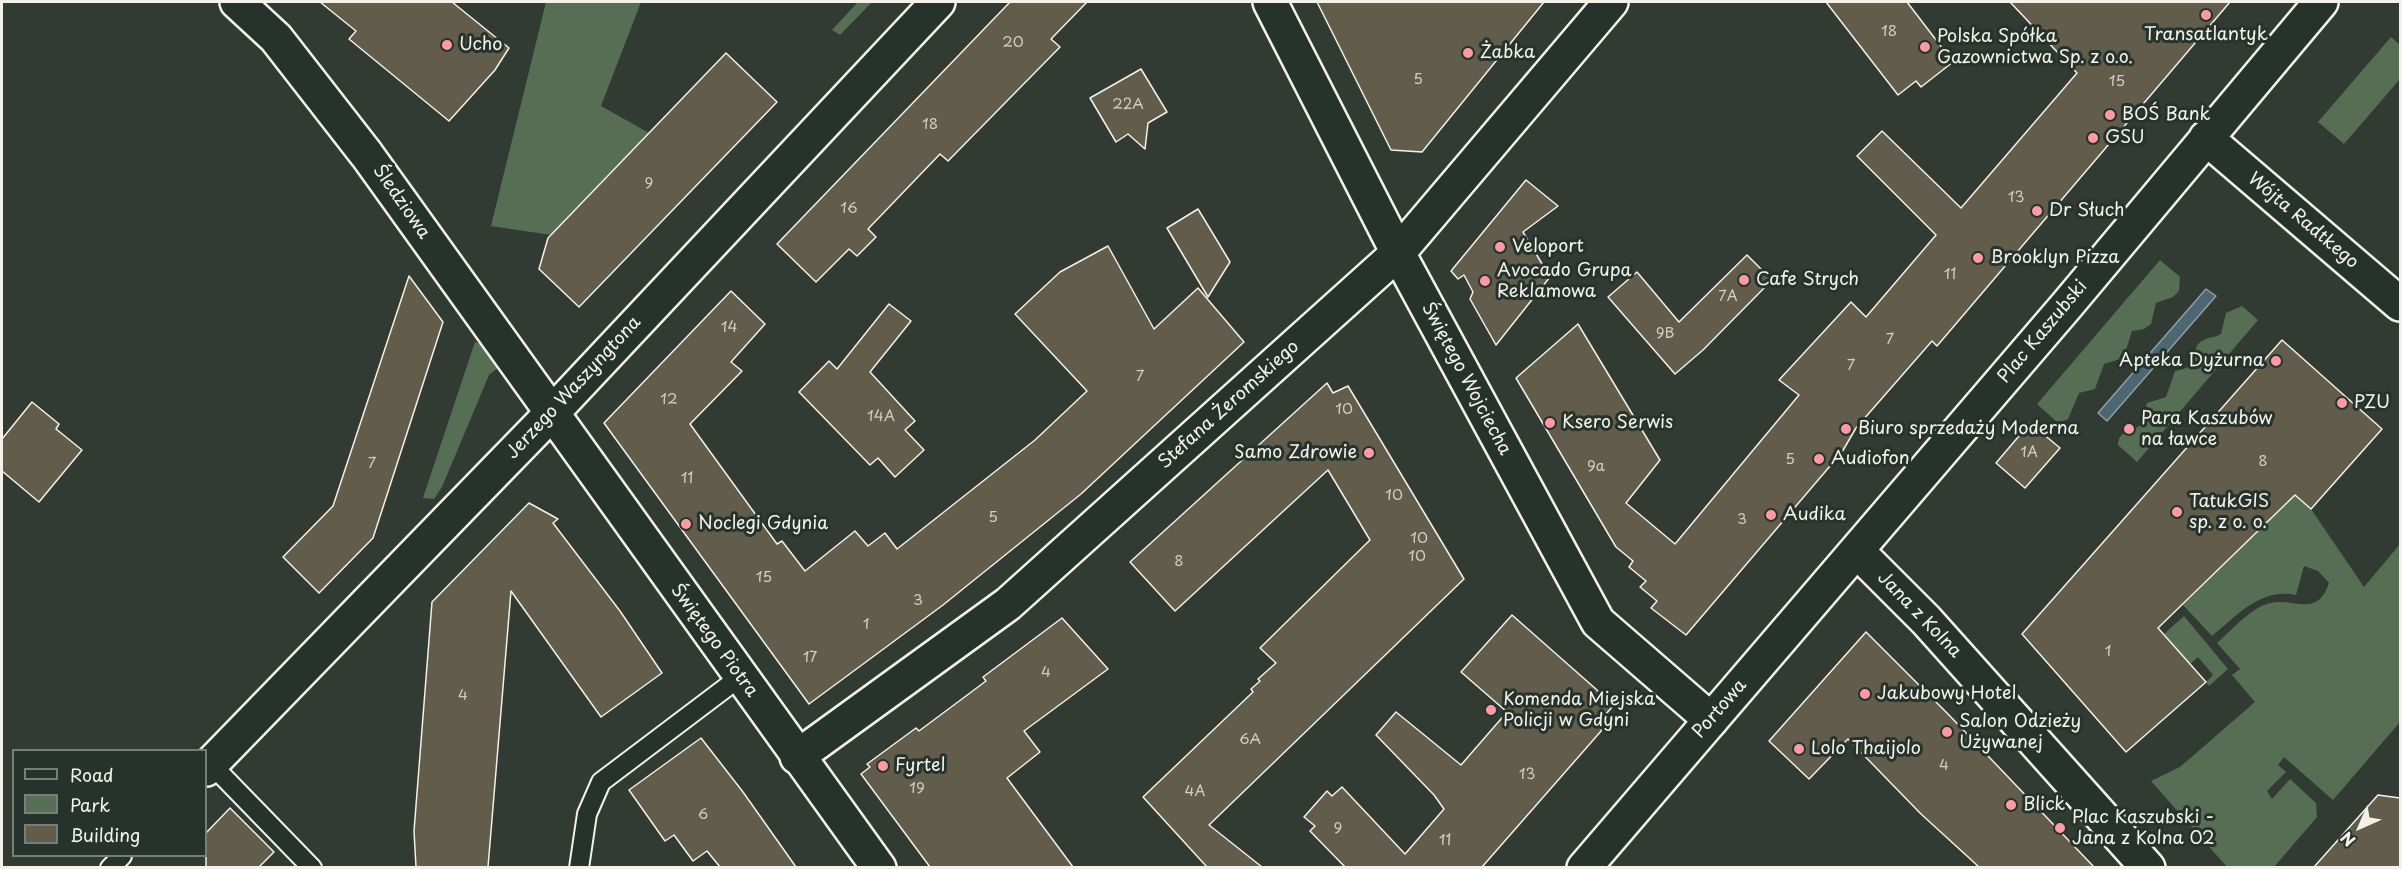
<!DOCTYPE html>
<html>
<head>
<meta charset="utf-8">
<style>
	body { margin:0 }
	#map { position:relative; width:2402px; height:869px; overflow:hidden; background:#323b33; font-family:"Playpen Sans",sans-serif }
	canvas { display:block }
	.frame { position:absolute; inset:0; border:3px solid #f4f1e8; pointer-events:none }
	.legend { position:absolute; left:12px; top:749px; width:195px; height:108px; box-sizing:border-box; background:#26332d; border:2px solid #787f78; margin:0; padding:8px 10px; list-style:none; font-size:18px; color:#f4f1e8 }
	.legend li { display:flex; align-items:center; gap:12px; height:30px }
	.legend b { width:30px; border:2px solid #787f78 }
	.north { position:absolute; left:2330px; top:797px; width:60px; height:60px; -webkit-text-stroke:4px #26332d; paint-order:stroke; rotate:225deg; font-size:16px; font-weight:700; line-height:24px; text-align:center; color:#f4f1e8 }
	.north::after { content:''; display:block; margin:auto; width:21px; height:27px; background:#f4f1e8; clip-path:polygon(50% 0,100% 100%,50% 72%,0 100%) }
</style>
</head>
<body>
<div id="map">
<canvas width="2402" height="869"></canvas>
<div class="frame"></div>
<ul class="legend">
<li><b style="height:8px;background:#26332d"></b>Road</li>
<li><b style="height:16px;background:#566e53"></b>Park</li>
<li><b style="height:16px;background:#625c4b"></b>Building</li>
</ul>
<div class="north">N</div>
</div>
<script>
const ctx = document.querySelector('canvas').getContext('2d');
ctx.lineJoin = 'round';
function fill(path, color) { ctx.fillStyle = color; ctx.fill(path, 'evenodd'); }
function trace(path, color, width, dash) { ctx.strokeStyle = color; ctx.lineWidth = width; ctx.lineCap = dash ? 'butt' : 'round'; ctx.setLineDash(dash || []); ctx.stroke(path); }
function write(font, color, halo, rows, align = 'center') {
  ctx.font = font + ' "Playpen Sans",sans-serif'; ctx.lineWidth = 6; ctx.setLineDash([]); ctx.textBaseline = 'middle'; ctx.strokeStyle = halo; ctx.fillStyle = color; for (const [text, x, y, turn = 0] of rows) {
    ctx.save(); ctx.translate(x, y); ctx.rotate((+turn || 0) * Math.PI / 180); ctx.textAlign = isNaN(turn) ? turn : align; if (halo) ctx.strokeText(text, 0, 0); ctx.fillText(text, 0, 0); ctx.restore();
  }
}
fill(new Path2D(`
	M546 2H641L601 106 649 133 551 235 491 226Z
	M858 2H872L840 35 832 30Z
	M2391 37 2400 45V79L2344 144 2318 122Z
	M2160 260 2180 277 2179 291 2173 297 2156 303 2151 324 2144 329 2132 331 2125 353 2120 359 2104 364 2095 389 2079 393 2068 419 2058 423 2037 404Z
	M2242 306 2258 320 2137 462 2118 445C2119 429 2131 433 2141 425L2147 403 2166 397 2175 371C2209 365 2186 350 2202 341 2207 337 2215 338 2221 334L2226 313Z
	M475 342C490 347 493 354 499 367L489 375 442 487 434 499 423 498Z
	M2295 495 2311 509 2364 587 2400 544V722L2333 800 2284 757 2278 765 2286 772 2267 791 2272 799 2290 779 2316 803 2317 817 2274 867H2227L2151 781 2180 767 2255 702 2232 675 2240 669 2217 643C2232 630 2250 608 2270 603 2293 597 2317 619 2329 583L2318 571 2304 566 2296 595C2260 588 2238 615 2212 636L2183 605Z
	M2184 616 2228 669 2209 686 2206 682 2213 675 2198 657 2190 664 2164 634Z`), '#566e53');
const water = new Path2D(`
	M2206 289 2216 296 2107 421 2098 413Z`);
fill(water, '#4c6772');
trace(water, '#8f9ea1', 1.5);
const building = new Path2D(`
	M320 2H452L509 48 495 70 449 121 349 39 356 31Z
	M1010 2H1087L1051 39 1060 47 948 161 940 154 868 229 876 237 857 256 849 249 816 282 777 244Z
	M1317 2H1544L1422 152 1391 150Z
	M1826 2H1907L1953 62 1921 87 1916 81 1898 95Z
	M2010 2H2230L1937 346 1932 341 1856 428 1842 452 1686 635 1651 608 1657 601 1640 587 1646 581 1629 567 1633 561 1616 547 1516 378 1578 324 1660 460 1626 503 1675 544 1799 395 1779 380 1851 302 1866 317 1936 235 1857 156 1882 131 1961 208 2077 73Z
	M726 53 777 102 579 307 539 269 548 238Z
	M1141 69 1167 112 1148 123 1145 149 1128 134 1116 142 1090 98Z
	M1526 180 1558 206 1523 232 1550 277 1496 345 1470 299 1473 292 1464 275 1458 279 1451 271Z
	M1198 209 1230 262 1208 297 1167 228Z
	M1108 246 1154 329 1198 288 1244 342 1081 494 943 605 809 704 604 423 731 291 765 324 731 362 742 371 690 424 777 544 782 541 805 571 855 531 868 546 885 533 897 549 1035 440 1087 391 1015 314 1060 272Z
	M1747 255 1772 280 1703 350 1675 374 1608 297 1637 272 1679 322Z
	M409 276 443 322 373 538 319 593 283 557 333 506Z
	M889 304 911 321 870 372 915 421 905 430 924 450 895 477 878 458 870 465 799 392 829 361 837 369Z
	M2282 340 2382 429 2311 509 2295 495 2158 628 2206 682 2126 752 2022 634Z
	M1327 383 1333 393 1348 386 1464 579 1209 825 1262 867H1207L1143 797 1253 692 1251 689 1260 681 1258 679 1276 663 1260 648 1370 540 1328 470 1175 611 1130 562Z
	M32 402 59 424 56 429 82 450 39 502 2 471V439Z
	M2030 423 2060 448 2025 488 1996 463Z
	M529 503 558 519 553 523 620 611 662 673 601 717 511 591 488 867H416L414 831 432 602Z
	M1512 615 1614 705 1596 725 1602 730 1482 867H1345L1310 831 1315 826 1304 817 1327 791 1332 796 1342 787 1405 854 1444 809 1434 795 1376 735 1396 712 1461 765 1507 712 1461 672Z
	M1062 618 1108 669 1024 731 1040 752 1007 778 1073 867H930L861 774 870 767 867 764 916 728 919 731 986 681 983 677Z
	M1866 632 1948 714 2094 867H1979L1921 814 1848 739 1809 779 1769 741Z
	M701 738 743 792 796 867H720L707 851 693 861 674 835 665 841 629 790Z
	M2378 795 2400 798V867H2314Z
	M230 808 274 852 259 867H206V833Z`);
fill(building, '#625c4b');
trace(building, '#f4f1e8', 1.5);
const service = new Path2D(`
	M211 764 312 868
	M110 868 122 856
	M579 868 587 814 601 782 740 677`);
const minor = new Path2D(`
	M237 2 276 38 367 155 879 868
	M1270 2 1398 253 1598 622 1711 720
	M797 757 1008 604 1398 253 1611 2
	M206 769 551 414 938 2`);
const tertiary = new Path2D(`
	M2206 138 2400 304
	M1857 551 1926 620 2148 868
	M1584 868 2067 305 2321 2`);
trace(service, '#f4f1e8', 22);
trace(minor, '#f4f1e8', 38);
trace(tertiary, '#f4f1e8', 38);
trace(service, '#26332d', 18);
trace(minor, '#26332d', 33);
trace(tertiary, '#26332d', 33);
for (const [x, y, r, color] of [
	[2206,15,6,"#ff9aa2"],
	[447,45,6,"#ff9aa2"],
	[1925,47,6,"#ff9aa2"],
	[1468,53,6,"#ff9aa2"],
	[2110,115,6,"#ff9aa2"],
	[2093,138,6,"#ff9aa2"],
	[2037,211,6,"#ff9aa2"],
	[1500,247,6,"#ff9aa2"],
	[1978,258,6,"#ff9aa2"],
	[1744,280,6,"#ff9aa2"],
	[1485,281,6,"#ff9aa2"],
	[2276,361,6,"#ff9aa2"],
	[2342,403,6,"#ff9aa2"],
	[1550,423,6,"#ff9aa2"],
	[1846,429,6,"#ff9aa2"],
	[2129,429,6,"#ff9aa2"],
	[1369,453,6,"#ff9aa2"],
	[1819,459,6,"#ff9aa2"],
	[2177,512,6,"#ff9aa2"],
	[1771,515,6,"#ff9aa2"],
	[686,524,6,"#ff9aa2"],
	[1865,694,6,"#ff9aa2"],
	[1491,710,6,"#ff9aa2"],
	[1947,732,6,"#ff9aa2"],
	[1799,749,6,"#ff9aa2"],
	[883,766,6,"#ff9aa2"],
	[2011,805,6,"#ff9aa2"],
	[2060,828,6,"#ff9aa2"]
]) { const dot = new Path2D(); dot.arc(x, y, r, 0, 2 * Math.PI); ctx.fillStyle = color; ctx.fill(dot); trace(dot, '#26332d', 2); }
write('15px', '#d0ccc1', null, [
	["18",1889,32],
	["20",1013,43],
	["5",1418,80],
	["15",2117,82],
	["22A",1128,105],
	["18",930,125],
	["9",649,184],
	["13",2016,198],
	["16",849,209],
	["11",1950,275],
	["7A",1728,297],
	["14",729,328],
	["9B",1665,334],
	["7",1890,340],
	["7",1851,366],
	["7",1140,377],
	["12",669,400],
	["10",1344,410],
	["14A",881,417],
	["1A",2029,453],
	["5",1790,460],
	["8",2263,462],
	["7",372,464],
	["9a",1596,467],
	["11",687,479],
	["10",1394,496],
	["5",993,518],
	["3",1742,520],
	["10",1419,539],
	["10",1417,557],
	["8",1179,562],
	["15",764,578],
	["3",918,601],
	["1",866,625],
	["1",2108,652],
	["17",810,658],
	["4",1046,673],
	["4",463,696],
	["6A",1250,740],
	["4",1944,766],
	["13",1527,775],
	["19",917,789],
	["4A",1195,792],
	["6",703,815],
	["9",1338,829],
	["11",1445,841]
]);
write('18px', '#f4f1e8', '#26332d', [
	["Transatlantyk",2206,35,"center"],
	["Polska Spółka",1937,37],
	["Gazownictwa Sp. z o.o.",1937,58],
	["Ucho",459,45],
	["Żabka",1480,53],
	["BOŚ Bank",2122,115],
	["GSU",2105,138],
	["Dr Słuch",2049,211],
	["Veloport",1512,247],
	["Brooklyn Pizza",1990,258],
	["Avocado Grupa",1497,271],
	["Reklamowa",1497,292],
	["Cafe Strych",1756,280],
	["Apteka Dyżurna",2264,361,"right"],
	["PZU",2354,403],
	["Para Kaszubów",2141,419],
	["na ławce",2141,440],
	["Ksero Serwis",1562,423],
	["Biuro sprzedaży Moderna",1858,429],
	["Samo Zdrowie",1357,453,"right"],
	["Audiofon",1831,459],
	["TatukGIS",2189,502],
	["sp. z o. o.",2189,523],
	["Audika",1783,515],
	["Noclegi Gdynia",698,524],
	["Jakubowy Hotel",1877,694],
	["Komenda Miejska",1503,700],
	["Policji w Gdyni",1503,721],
	["Salon Odzieży",1959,722],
	["Używanej",1959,743],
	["Lolo Thaijolo",1811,749],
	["Fyrtel",895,766],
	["Blick",2023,805],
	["Plac Kaszubski -",2072,818],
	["Jana z Kolna 02",2072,839]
], 'left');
write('18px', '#f4f1e8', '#26332d', [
	["Śledziowa",401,202,55],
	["Wójta Radtkego",2303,221,40],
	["Plac Kaszubski",2043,332,-50],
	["Świętego Wojciecha",1466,379,62],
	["Jerzego Waszyngtona",574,388,-47],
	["Stefana Żeromskiego",1229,405,-42],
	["Jana z Kolna",1919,615,46],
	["Świętego Piotra",714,641,54],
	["Portowa",1720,709,-49]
]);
</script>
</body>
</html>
